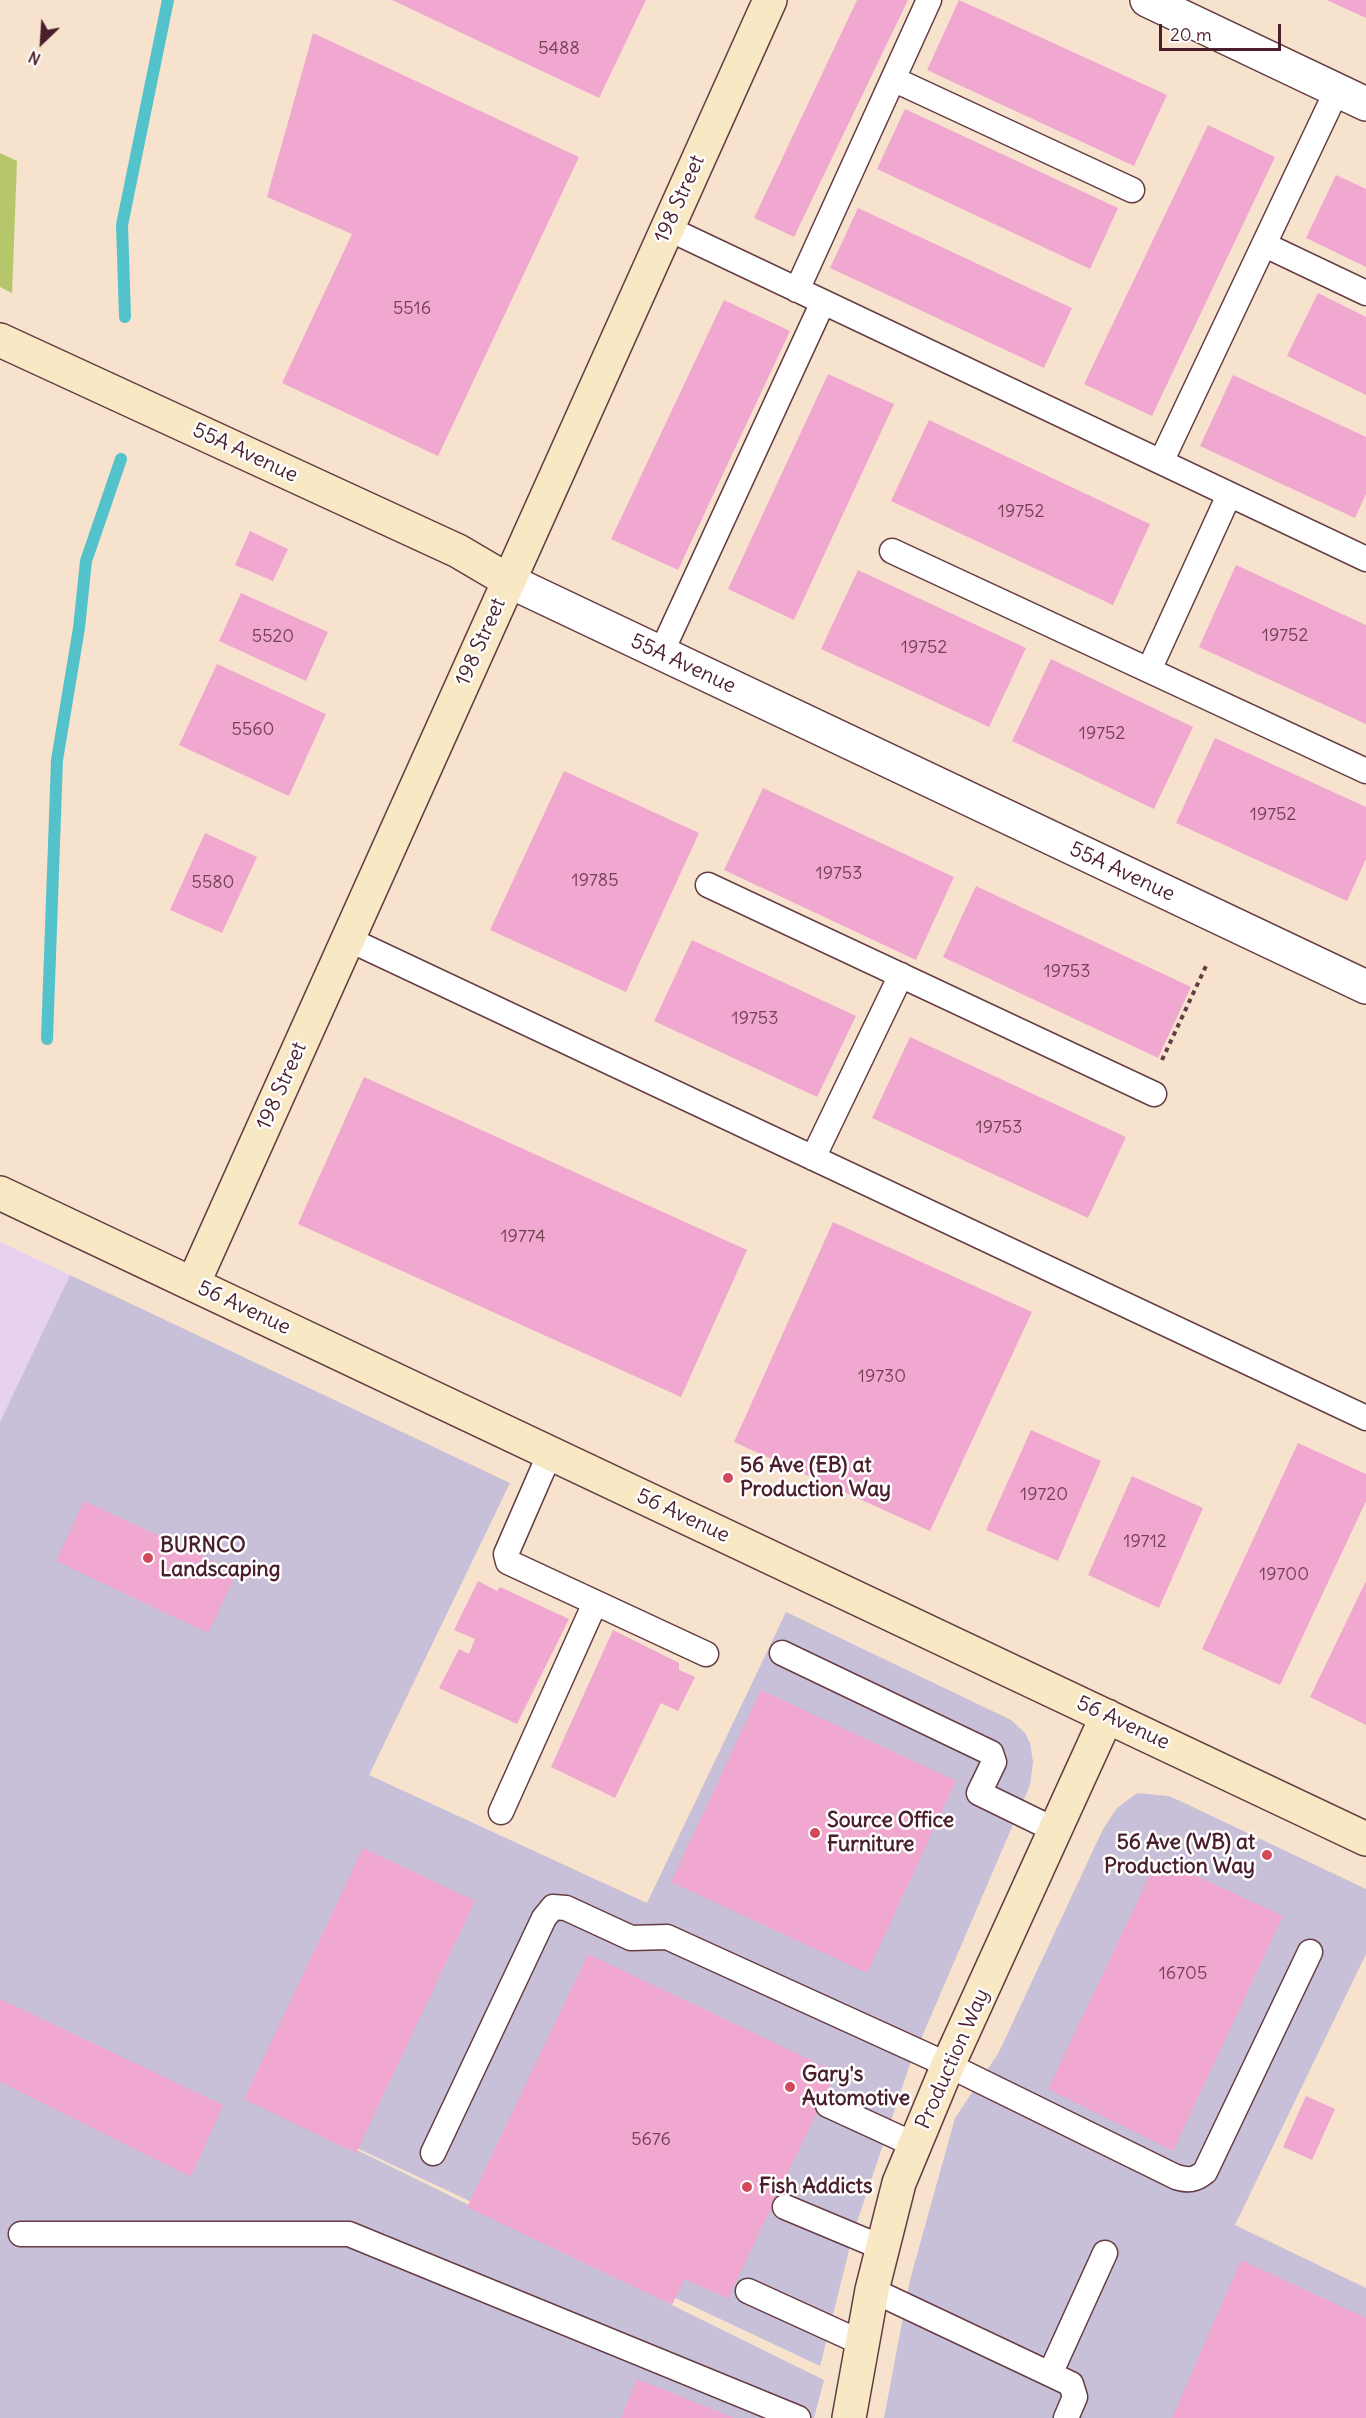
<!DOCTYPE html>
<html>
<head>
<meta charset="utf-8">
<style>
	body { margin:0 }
	#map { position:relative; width:1366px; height:2418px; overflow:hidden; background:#f7e3cd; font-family:Delius,sans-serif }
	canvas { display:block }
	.north { position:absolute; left:12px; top:12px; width:60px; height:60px; -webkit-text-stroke:4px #fff; paint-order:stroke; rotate:205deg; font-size:16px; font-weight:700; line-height:24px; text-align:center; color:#4a1f2b }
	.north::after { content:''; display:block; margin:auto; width:21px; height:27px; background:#4a1f2b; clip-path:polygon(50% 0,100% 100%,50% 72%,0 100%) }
	.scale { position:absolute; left:1159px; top:24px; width:122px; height:27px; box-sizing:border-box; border:3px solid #4a1f2b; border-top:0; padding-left:8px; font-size:18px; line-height:21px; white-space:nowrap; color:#4a1f2b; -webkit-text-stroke:4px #fff; paint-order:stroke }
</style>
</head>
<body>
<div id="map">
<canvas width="1366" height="2418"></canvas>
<div class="north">N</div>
<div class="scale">20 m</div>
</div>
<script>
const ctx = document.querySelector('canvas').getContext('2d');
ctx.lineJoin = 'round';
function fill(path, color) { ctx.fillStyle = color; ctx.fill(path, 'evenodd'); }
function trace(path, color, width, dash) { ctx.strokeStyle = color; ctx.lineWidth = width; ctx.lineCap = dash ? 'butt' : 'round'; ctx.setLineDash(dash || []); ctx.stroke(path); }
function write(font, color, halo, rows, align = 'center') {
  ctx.font = font + ' Delius,sans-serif'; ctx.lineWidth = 5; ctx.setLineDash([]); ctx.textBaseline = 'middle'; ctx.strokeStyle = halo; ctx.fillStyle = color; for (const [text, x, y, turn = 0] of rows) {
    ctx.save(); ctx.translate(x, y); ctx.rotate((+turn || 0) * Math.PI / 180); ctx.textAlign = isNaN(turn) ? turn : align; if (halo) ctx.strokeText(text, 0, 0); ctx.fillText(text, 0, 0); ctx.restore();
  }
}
fill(new Path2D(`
	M0 1242 70 1275 0 1422Z`), '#e6d2f0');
fill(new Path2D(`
	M70 1275 510 1483 369 1775 647 1903 786 1612 1011 1720 1025 1733 1030 1743 1033 1762 1030 1785 909 2067 853 2234 820 2366 274 2109 824 2380 814 2418H0V1422Z
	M1137 1793 1168 1796 1178 1800 1366 1889V1954L1235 2225 1366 2288V2418H884L910 2280 955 2118 999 2052 1103 1829 1117 1808Z`), '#c8bfd8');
fill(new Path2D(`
	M0 153 17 161 12 293 0 287Z`), '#b5c76a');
trace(new Path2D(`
	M125 317 122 225 168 0
	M47 1039 57 760 79 628 86 561 121 459`), '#54c2ca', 12);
fill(new Path2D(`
	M392 0H646L599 98Z
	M857 0H908L794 237 754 218Z
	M959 0 1167 95 1134 166 927 70Z
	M1327 0H1366V18Z
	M313 33 579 157 438 456 282 383 352 234 267 197Z
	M905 109 1118 208 1090 269 877 169Z
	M1208 125 1275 157 1152 416 1084 384Z
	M1336 175 1366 189V267L1306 238Z
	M858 208 1072 308 1044 368 830 268Z
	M1318 293 1366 317V395L1287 356Z
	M724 300 790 331 678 570 611 539Z
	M828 374 894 404 794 620 728 589Z
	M1233 375 1366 437V494L1355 518 1200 446Z
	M929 420 1150 524 1113 605 891 501Z
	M250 531 288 549 273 581 235 565Z
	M1236 565 1366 625V724L1199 647Z
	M858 570 1026 648 989 727 821 649Z
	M241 593 328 632 306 681 219 641Z
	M1051 659 1193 727 1154 809 1012 741Z
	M217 664 326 714 289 796 179 745Z
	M1215 738 1366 807V859L1347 901 1176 823Z
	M564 771 699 833 626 992 490 930Z
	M763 788 954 877 916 960 724 870Z
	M205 833 257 857 222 933 170 910Z
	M976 886 1191 987 1158 1058 943 957Z
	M692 940 856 1016 817 1097 654 1021Z
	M910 1037 1126 1137 1088 1218 872 1118Z
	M364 1077 747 1250 681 1397 298 1224Z
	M833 1222 1032 1312 930 1531 734 1442Z
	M1031 1430 1101 1461 1058 1561 986 1530Z
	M1298 1443 1366 1474V1501L1280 1685 1202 1649Z
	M1132 1476 1203 1508 1159 1608 1088 1575Z
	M84 1501 237 1572 208 1633 56 1561Z
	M478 1581 497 1591 500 1587 569 1619 517 1724 439 1688 459 1649 469 1654 475 1639 454 1630Z
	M1366 1581V1725L1310 1697Z
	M613 1630 679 1663V1670L695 1677 678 1711 661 1703 615 1798 551 1767Z
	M761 1690 956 1781 867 1973 671 1882Z
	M363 1848 475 1901 356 2153 244 2099Z
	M1158 1858 1283 1916 1173 2151 1048 2089Z
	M588 1954 836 2072 728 2298 684 2279 672 2305 467 2207Z
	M0 1999 223 2105 191 2177 0 2082Z
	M1306 2096 1335 2109 1312 2160 1283 2147Z
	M1241 2260 1366 2318V2418H1172Z
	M637 2379 734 2418H621Z`), '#f0a8d0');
const lane = new Path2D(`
	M893 79 1132 190
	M667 228 1366 559
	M1265 245 1366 293
	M797 290 929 0
	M1161 462 1337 90
	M892 551 1366 771
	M661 653 823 302
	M1149 670 1229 495
	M708 885 1154 1094
	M348 939 1366 1418
	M813 1158 901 975
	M550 1453 506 1554 508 1562 706 1654
	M782 1653 991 1753 994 1762 979 1793 1055 1830
	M501 1812 595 1603
	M828 2105 915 2145
	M433 2153 544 1918 553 1907 566 1908 631 1938 667 1937 948 2065 1176 2177C1189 2181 1195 2180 1205 2172L1310 1952
	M785 2207 883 2248
	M21 2234H349L798 2418
	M872 2290 1071 2384 1075 2397 1066 2418
	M748 2291 862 2343
	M1050 2374 1105 2253`);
const street = new Path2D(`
	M1147 0 1366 104
	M509 581 1366 987`);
const secondary = new Path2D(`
	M0 340 458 551 509 581
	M0 1193 1366 1839
	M193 1284 770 0
	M849 2418 872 2290 899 2183 948 2065 1107 1716`);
trace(lane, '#643c43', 27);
trace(street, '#643c43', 36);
trace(secondary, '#643c43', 36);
trace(new Path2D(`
	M1162 1060 1206 966`), '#643c43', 4, [4.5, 4.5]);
trace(lane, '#fff', 24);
trace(street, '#fff', 33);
trace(secondary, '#f8e8c3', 33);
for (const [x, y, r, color] of [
	[728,1478,6,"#d1495b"],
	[148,1558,6,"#d1495b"],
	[815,1833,6,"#d1495b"],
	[1267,1855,6,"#d1495b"],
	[790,2087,6,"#d1495b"],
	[747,2187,6,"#d1495b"]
]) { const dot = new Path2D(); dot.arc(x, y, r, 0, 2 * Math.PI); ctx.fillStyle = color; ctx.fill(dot); trace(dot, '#fff', 2); }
write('18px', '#744154', null, [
	["5488",559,49],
	["5516",412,309],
	["19752",1021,512],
	["19752",1285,636],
	["5520",273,637],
	["19752",924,648],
	["5560",253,730],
	["19752",1102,734],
	["19752",1273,815],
	["19753",839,874],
	["19785",595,881],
	["5580",213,883],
	["19753",1067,972],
	["19753",755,1019],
	["19753",999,1128],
	["19774",523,1237],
	["19730",882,1377],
	["19720",1044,1495],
	["19712",1145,1542],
	["19700",1284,1575],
	["16705",1183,1974],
	["5676",651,2140]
]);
write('21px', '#4a1f2b', '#fff', [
	["198 Street",680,199,-66],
	["55A Avenue",245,453,25],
	["198 Street",481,642,-66],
	["55A Avenue",683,664,25],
	["55A Avenue",1122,872,25],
	["198 Street",282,1086,-66],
	["56 Avenue",244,1308,25],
	["56 Avenue",683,1516,25],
	["56 Avenue",1123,1723,25],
	["Production Way",953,2059,-66]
]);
write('bold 21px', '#4a1f2b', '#fff', [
	["56 Ave (EB) at",740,1466],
	["Production Way",740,1490],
	["BURNCO",160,1546],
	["Landscaping",160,1570],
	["Source Office",827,1821],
	["Furniture",827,1845],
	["56 Ave (WB) at",1255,1843,"right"],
	["Production Way",1255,1867,"right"],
	["Gary's",802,2075],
	["Automotive",802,2099],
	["Fish Addicts",759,2187]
], 'left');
</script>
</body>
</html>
